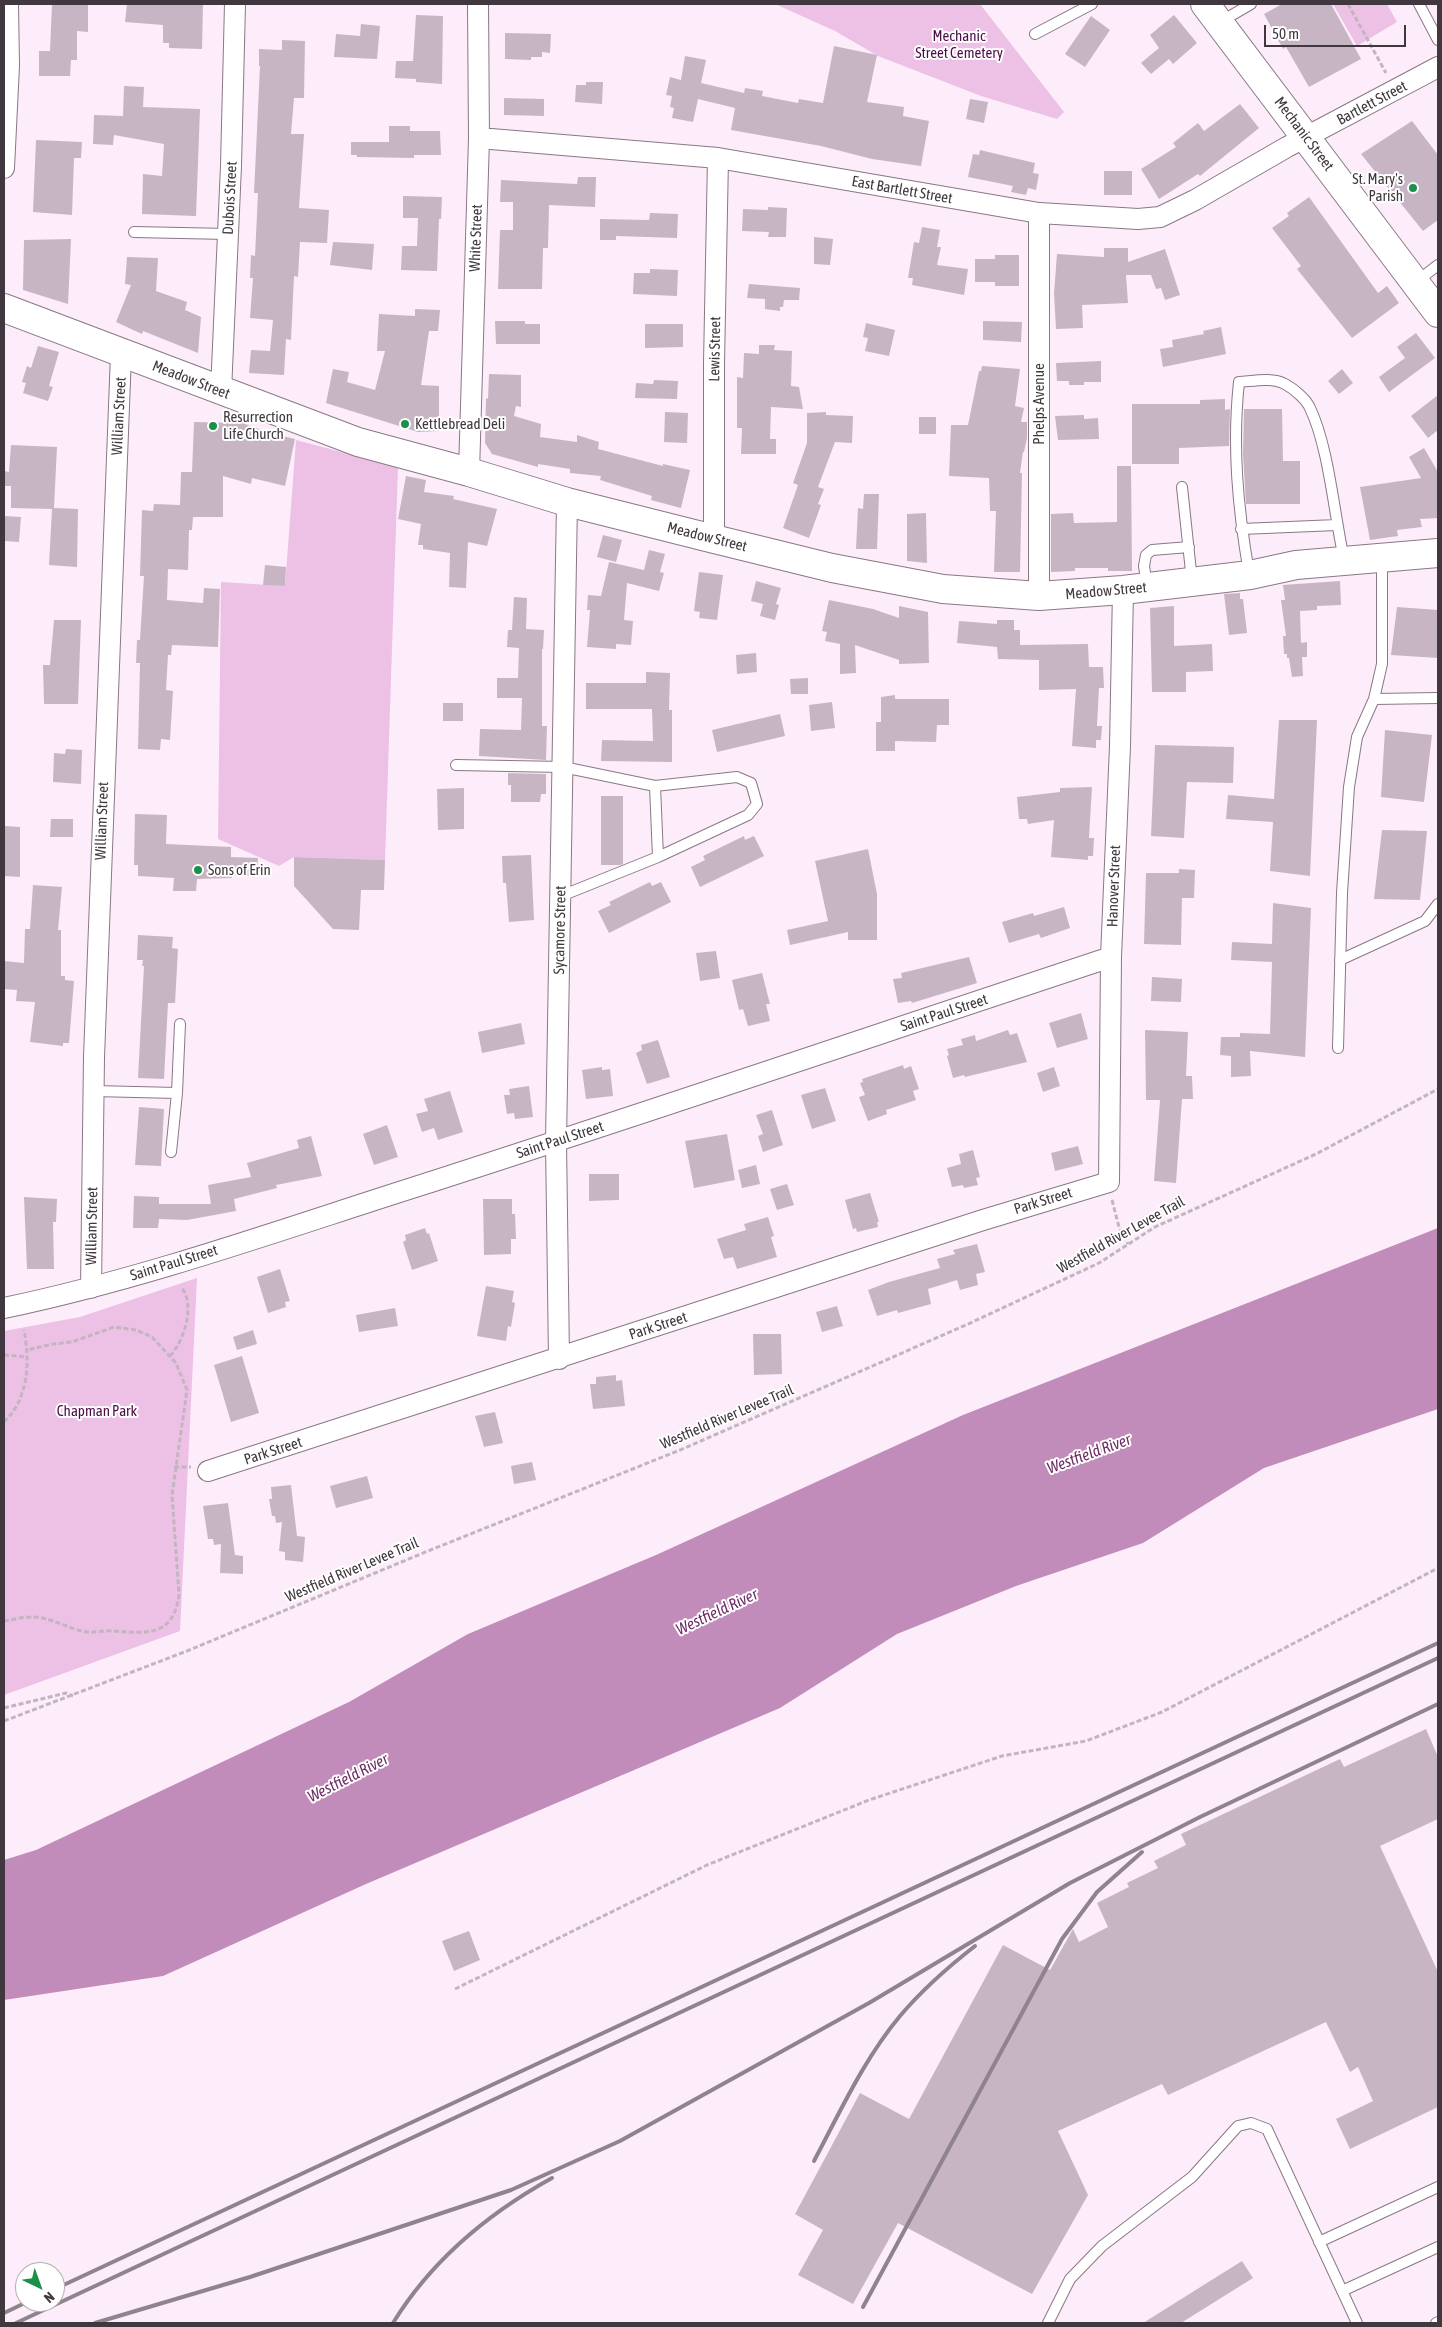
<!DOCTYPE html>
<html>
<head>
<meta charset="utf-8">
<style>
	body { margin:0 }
	#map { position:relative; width:1442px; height:2327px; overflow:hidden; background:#fdedfa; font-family:"Asap Condensed",sans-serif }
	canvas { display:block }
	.frame { position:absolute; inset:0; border:5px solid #40383e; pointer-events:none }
	.north { position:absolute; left:15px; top:2262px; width:50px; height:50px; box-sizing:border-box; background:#fff; border:1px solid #b3afb2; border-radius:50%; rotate:138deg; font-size:14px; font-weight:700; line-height:20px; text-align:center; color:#40383e }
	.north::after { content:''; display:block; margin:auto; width:18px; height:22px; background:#1b904b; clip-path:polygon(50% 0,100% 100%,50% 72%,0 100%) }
	.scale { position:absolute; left:1264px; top:25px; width:142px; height:22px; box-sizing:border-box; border:2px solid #40383e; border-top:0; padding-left:6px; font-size:15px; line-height:18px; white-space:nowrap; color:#40383e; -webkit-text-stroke:4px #fff; paint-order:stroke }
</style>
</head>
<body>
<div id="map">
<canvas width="1442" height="2327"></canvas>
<div class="frame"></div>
<div class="north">N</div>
<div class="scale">50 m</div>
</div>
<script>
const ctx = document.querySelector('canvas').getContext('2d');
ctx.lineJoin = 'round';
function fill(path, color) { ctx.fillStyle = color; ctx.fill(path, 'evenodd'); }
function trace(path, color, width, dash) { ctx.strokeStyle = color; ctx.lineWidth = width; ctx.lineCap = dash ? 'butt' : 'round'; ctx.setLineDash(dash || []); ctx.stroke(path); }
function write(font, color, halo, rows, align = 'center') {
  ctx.font = font + ' "Asap Condensed",sans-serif'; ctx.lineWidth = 4; ctx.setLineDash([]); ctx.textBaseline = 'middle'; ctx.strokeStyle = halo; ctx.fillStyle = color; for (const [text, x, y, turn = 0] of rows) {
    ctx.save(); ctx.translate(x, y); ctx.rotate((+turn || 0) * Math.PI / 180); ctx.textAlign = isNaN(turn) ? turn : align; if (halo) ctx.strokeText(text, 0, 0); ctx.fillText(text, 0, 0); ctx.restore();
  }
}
fill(new Path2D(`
	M775 4H980L1064 112 1057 119 981 96 878 56 835 31Z
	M1333 4H1387L1397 22 1357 46Z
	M296 440 398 467 385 860 294 857 279 866 218 839 221 582 285 586Z
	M197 1278 180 1631 4 1695V1331L80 1317Z`), '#edc0e6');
fill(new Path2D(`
	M1438 1228V1409L1264 1468 1143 1543 1016 1586 897 1634 780 1708 366 1884 163 1976 4 2000V1860L36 1850 349 1702 468 1634 656 1555 963 1415Z`), '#c18cb9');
fill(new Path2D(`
	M52 4H88V32L77 31V60H71L70 76H39V51H50Z
	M127 4H203L202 49 169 48V43H163V25L125 22Z
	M1282 4H1331L1361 59 1309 87 1286 47 1283 49 1264 14Z
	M416 15 443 16 442 84 416 82V79L395 78 396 61H413Z
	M1174 15 1197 43 1173 64 1169 59 1151 74 1141 63 1159 48 1150 35Z
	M1091 16 1110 30 1085 67 1065 54Z
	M361 24 380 26 377 59 334 57 336 34 360 36Z
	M505 33 551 34 550 53 542 52V57H531V60L505 59Z
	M282 40 305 41 304 98H294L291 134H304L299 208 329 210 327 243 300 242 298 277 294 276 291 340 286 339 284 375 249 373 251 350 270 351 273 320 250 318 253 278H250L251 255 255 256 258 193H254L260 66H259V49L282 50Z
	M834 46 877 55 867 102 904 107 903 116 929 121 921 166 872 159 821 146 731 130 735 108 698 99 693 122 672 118 674 108 670 107 672 96 666 95 670 77 681 80 685 56 706 60 701 83 744 93 745 88 763 91 762 96 798 103 799 99 823 103Z
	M586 82H603L602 104 575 102 576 85H586Z
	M124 86 144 87 143 107 200 109 196 216 142 214 143 174 162 176 164 144 114 135 113 145 93 144 94 115 123 116Z
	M504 98 544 99V116L504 115Z
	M970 99 988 102 984 123 966 119Z
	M1240 104 1259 128 1200 176 1198 174 1159 199 1141 169 1176 147 1173 143 1198 123 1204 131Z
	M1412 121 1438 155V220L1423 231 1361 154Z
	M389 126H410V131H440L441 155H414V158L357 157V155H351V142H389Z
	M36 140 82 142 81 158H74L72 215 33 212Z
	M980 150 1035 163 1033 173 1039 174 1036 190 1028 188 1026 195 1011 192 1013 186 968 177 973 154 979 155Z
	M1104 171H1132V195H1104Z
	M578 177H596L595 207 549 205 548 248H543L542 289H498L500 230H513V202H500L501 180 577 184Z
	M403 196 442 197 441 219H439L437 271 401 270 402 246H417L418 218H403Z
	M1309 197 1378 293 1387 286 1399 303 1352 338 1297 269 1301 266 1272 228 1289 216 1287 213Z
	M768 207 787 208 786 237H768L769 232 742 231 743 209 768 210Z
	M650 213 678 214 677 238 616 236V240H600V219L649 220Z
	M922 227 940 230 937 247H941L937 265 968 269 964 295 912 285 913 278H908L914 242 919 243Z
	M814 237 833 239 830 265 814 264Z
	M71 239 68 304 23 290 24 240Z
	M333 242 374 244 372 270 330 265Z
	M1104 248H1128V262L1165 249 1180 295 1165 300 1161 288 1156 289 1151 275H1126L1128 303 1082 305 1083 328 1056 329 1054 293 1057 254 1104 257Z
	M995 255H1019V286H995V282H975V259H995Z
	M127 257 158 258 156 291 187 302 185 310 201 317 198 353 143 331 142 334 116 322 131 285 125 284Z
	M650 269 678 270 677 296 633 294 634 273H650Z
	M749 284 800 288 799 300H784L783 307H780V311L765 309V299L747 298Z
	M415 309 440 310 438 331H429L421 385 439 386V431L418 432 326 403 333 369 349 372 347 382 375 390 385 351H377L379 314 415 316Z
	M495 321H525V324H540V344H496Z
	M983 321 1022 322 1021 342 983 340Z
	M866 323 895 330 889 356 865 351 868 338 863 337Z
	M645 324H683V347L645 348Z
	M1221 327 1226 354 1163 367 1160 349 1173 347 1172 340 1204 334 1203 331Z
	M1416 333 1435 358 1389 392 1379 377 1405 358 1397 347Z
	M759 345H775L774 350 792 351 791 386 799 387 803 409 771 407 770 439H776V454H741L742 428H737V377L743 378 744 353 759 354Z
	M38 346 59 352 49 386 53 387 48 401 23 393 26 383 22 382 27 366 31 368Z
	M1101 361V382H1084V385H1069V381H1057L1056 363Z
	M982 366 1020 369 1015 406 1024 408 1021 422H1027V438L1024 452H1023L1020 473H1022L1020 572H994L996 511H990L989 478 949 476 951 425H968L979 371H981Z
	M1342 369 1353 383 1339 394 1328 381Z
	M489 374 521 375V407L516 406 514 416 541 424 540 437 577 442V435L599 442 598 449 663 466V464L690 470 681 508 651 500 652 496 600 480 601 476 570 473V469L538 464V467L492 454 485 443 486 398 488 399Z
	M654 380 678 381 677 399 635 398 636 383 653 384Z
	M1438 395V430L1428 438 1411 416Z
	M1225 399V410L1230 409 1229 446 1179 448V464H1132V404H1200V400Z
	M1244 409H1282L1283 461H1300V504H1246L1243 454Z
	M665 412 688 413 687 443 664 442Z
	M826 412V415L853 416 852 443 835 442 818 487 824 489 818 504 821 505 809 538 783 528 798 485 793 483 807 443V413Z
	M1084 415V419L1098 418 1099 439 1058 440 1055 416Z
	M919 417H936V434H919Z
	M194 422 242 423 273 434 295 439 285 486 252 478 251 484 223 476V517H193L192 530H189L188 570 168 569 167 600 203 603 204 588 220 589 218 647 172 645 171 655H168L166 690 173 691 170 740 161 739 160 750 138 749 140 663H136L137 640H140L144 576H140L142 510 153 511 154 504 180 505 181 472H192Z
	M11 445 57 447 54 508 78 509 77 567 49 565 52 509 11 508V486H4V471L9 472Z
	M1424 448 1438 472V518L1420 519 1422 527 1397 530 1398 536 1370 540 1360 487 1421 478 1409 457Z
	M1117 466H1131L1132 571H1108V568H1075V571L1051 572V514L1073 513 1074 523 1117 522Z
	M406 476 426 480 424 492 454 496 453 499 497 509 487 546 468 542 466 588 449 587 450 553 423 549V545H418L421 524 398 519Z
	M864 494H879L877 549H856L858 508 863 509Z
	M926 513 927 563 907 561V514Z
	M4 516 21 517 19 542 4 541Z
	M603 535 622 540 616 562 597 557Z
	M649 550 665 554 660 572 664 573 659 591 627 583 624 620 633 621 631 645 616 644V649L587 647 590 610H587L588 595 601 596 609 562 644 570Z
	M265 565 286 567 285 586 263 585Z
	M699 572 723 575 717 620 699 618 700 612 694 611Z
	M756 581 781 588 776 604 779 605 775 620 760 616 763 604 751 601Z
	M1340 581 1341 605 1317 606V610L1300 611 1301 643 1307 642V657H1302L1303 676 1292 677 1289 658H1287V654H1284L1283 636H1286L1281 600H1285L1283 585Z
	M1240 593V599H1243L1247 633 1229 635 1224 594Z
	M514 597 527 598 526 629 544 630 543 649H542V726H547L546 760 479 756 480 729 521 730 522 698H497V678H518L519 648 507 647 508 630H512Z
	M829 600 873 609 899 618V606L928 612 929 663 899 664V660L855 645 856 673 840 674V644L825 641 827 632 822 631Z
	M1174 606V646L1212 644 1213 671 1186 672V692H1152L1150 608Z
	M1397 607 1438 610V658L1391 655Z
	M54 620H81L78 704H44L43 665H50Z
	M997 620H1014V630H1020V645L1088 644 1089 667H1103L1104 688H1099L1097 726H1102L1101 740H1096V748L1072 746 1076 689 1039 690V660L998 659 997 647 957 643 959 621 997 624Z
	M756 653 757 672 737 674 736 655Z
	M646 672 670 673 669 710H672V762L601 761 602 740 653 741 652 709H586V683H646Z
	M808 678V694H791L790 679Z
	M895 695V699H949V725H937L936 742 895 741V751H876V722H881V697Z
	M832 702 835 728 811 731 809 705Z
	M443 703H463V721H443Z
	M780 714 785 736 717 752 712 730Z
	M1279 720H1317L1310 876 1270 871 1273 822 1226 819 1228 795 1274 799Z
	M1385 730 1432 735 1424 802 1381 797Z
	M1155 745 1234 747 1233 783 1187 782 1184 838 1151 836Z
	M66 749 82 750 81 784 53 782 54 753 65 754Z
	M508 773 546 774V794H541L540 802H511V785H508Z
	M1092 787 1089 838H1094L1093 856H1088V860L1051 857 1054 820 1028 824 1027 819H1019L1017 797 1060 792V788Z
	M464 788V829L438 830 437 789Z
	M601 796H623V864L620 865H601Z
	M135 814 167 815 166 844 231 847V857L258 858 257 876 232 875V878L197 879 196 891H173L174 878 138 876V865H134Z
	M51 819H73V837H50Z
	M5 826 20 827V877L4 876Z
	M1382 830 1427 831 1420 900 1374 899Z
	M744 836 745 840 754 836 764 856 700 887 691 867 705 860 703 856Z
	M868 849 877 894V940H848V932L790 945 787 930 828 921 815 861Z
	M531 855 534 920 509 922 506 883H503L502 856Z
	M294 857 385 860 384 890H361L359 930 333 929 294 886Z
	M1179 869 1195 870 1194 898H1182L1181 945 1144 944 1146 873H1179Z
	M650 882 652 886 661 882 671 902 609 933 598 911 611 905 609 902Z
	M33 885 62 887 58 930H61V976H65V980L74 981 69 1043H63V1046L30 1042 35 1002 16 1001 17 990 4 989V961L24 963 25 929H30Z
	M1273 903 1311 908 1305 1057 1250 1051 1251 1076 1231 1077V1056L1220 1055 1221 1037H1240V1033L1270 1034 1272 962 1231 960 1232 942 1272 944Z
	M1064 907 1070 928 1041 938 1039 934 1009 943 1002 922 1033 913 1034 916Z
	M138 935 173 937 172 948 178 949 175 1003H168L164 1079 138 1078 144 966H142L143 960H137Z
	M716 951 720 978 700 981 696 953Z
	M969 957 977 983 912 1003 911 1001 898 1003 893 979 902 978 901 973Z
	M762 973 770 1004H766L770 1021 748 1026 743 1009 739 1010 732 980Z
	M1152 977 1182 979 1181 1002 1151 1001Z
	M1081 1013 1088 1039 1057 1048 1049 1023Z
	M521 1023 525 1044 482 1053 478 1032Z
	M1008 1030 1010 1035 1017 1033 1027 1062 965 1077 964 1075 953 1078 947 1056 949 1055 947 1049 963 1045 961 1039 975 1035 976 1041Z
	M1145 1030 1188 1032 1186 1076H1192L1193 1099H1182L1176 1183 1154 1181 1160 1100H1146Z
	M658 1040 670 1077 647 1084 636 1053 642 1050 641 1045Z
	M903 1065 904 1069 911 1066 919 1089 913 1091 916 1100 886 1110 887 1114 868 1121 859 1097 865 1095 860 1083 863 1082 862 1079Z
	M602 1067V1070L610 1069 613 1096 586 1099 582 1070Z
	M1054 1067 1060 1086 1043 1092 1037 1073Z
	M529 1086 533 1117 515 1119 514 1113 507 1114 504 1095H510L509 1089Z
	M825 1088 836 1121 812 1129 801 1095Z
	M450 1091 463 1132 438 1140 434 1128 422 1132 416 1114 428 1111 424 1099Z
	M139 1107 164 1109 161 1166 135 1165Z
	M772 1110 783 1145 763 1152 758 1136 763 1134 756 1115Z
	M387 1125 398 1157 374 1165 363 1134Z
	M727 1134 735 1180 694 1188 685 1141Z
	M311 1136 322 1176 276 1185 277 1188 234 1199 236 1211 187 1220 159 1219 158 1228H133L134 1196 159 1197V1204H211L208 1185 251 1177 247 1163 299 1148 297 1140Z
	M1078 1146 1083 1164 1055 1171 1051 1153Z
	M973 1150 980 1177 976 1178 978 1185 964 1188 963 1185 952 1187 947 1168 961 1164 959 1154Z
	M756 1165 760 1184 742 1188 738 1170Z
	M589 1174H619V1200L589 1201Z
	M787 1184 794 1205 777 1210 770 1189Z
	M870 1193 879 1222H877L878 1227 857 1232 856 1228 853 1229 845 1200Z
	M24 1197 57 1199 56 1222H53L54 1269H27Z
	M483 1199H512V1214H515L516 1239H511V1254L484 1255Z
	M768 1217 774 1236 771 1237 777 1257 737 1269 733 1257 724 1259 717 1239 746 1230 744 1224Z
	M425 1228 427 1234 429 1233 438 1261 412 1270 403 1242 406 1240 405 1235Z
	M977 1244 985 1272 976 1274 978 1285 960 1290 957 1280 928 1289 931 1304 898 1313 897 1310 877 1316 868 1290 889 1282 940 1268 937 1259 955 1254 953 1250Z
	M280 1269 290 1301 285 1302 286 1307 268 1313 257 1277Z
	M486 1286 514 1291 512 1302 515 1303 511 1327 508 1326 506 1341 477 1336Z
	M837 1306 843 1326 822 1332 816 1312Z
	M395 1308 398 1326 359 1332 356 1315Z
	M253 1330 257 1344 237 1350 233 1337Z
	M753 1334H781L782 1374 754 1375Z
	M242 1356 259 1413 231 1422 214 1365Z
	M616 1375V1381L622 1380 625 1406 593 1409 590 1384H596V1377Z
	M495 1412 503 1443 484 1447 475 1416Z
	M532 1462 536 1480 514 1484 511 1466Z
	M367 1476 373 1498 336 1508 330 1486Z
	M291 1485 297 1536 305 1537 303 1562 285 1560V1552L279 1551 282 1522 276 1523 275 1516H272L269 1499H272L271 1487Z
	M228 1503 235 1555 243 1556V1574L220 1573 221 1544 214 1545 213 1539H208L203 1506Z
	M1426 1729 1438 1757V1819L1380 1846 1438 1972V2107L1350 2149 1336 2119 1373 2101 1358 2067 1350 2072 1326 2022 1168 2095 1162 2084 1058 2131 1088 2195 1032 2294 898 2223 853 2304 798 2275 823 2230 795 2214 860 2093 909 2119 1003 1945 1050 1970 1073 1929 1079 1942 1108 1927 1097 1903 1129 1887 1127 1883 1158 1868 1154 1861 1186 1845 1181 1834 1340 1759 1344 1767Z
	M469 1931 480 1960 454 1971 442 1941Z
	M1242 2261 1253 2278 1181 2323H1143Z`), '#c7b5c4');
const lane = new Path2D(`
	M1419 4 1438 40
	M1220 22 1251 4
	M1035 34 1092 4
	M134 232 228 234
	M1416 282 1438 265
	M1182 487 1192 581
	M1241 529 1337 525
	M1382 560V664L1374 699 1438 698
	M1249 573C1238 509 1232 447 1239 382 1254 381 1272 377 1285 384 1294 389 1306 399 1310 408 1329 448 1334 514 1344 559
	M1147 586 1144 566 1146 555 1152 550 1189 547
	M456 765 563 767 655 786 737 777 751 783 757 804 748 815 658 857 561 896
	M655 786 658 857
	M1340 960 1425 921 1438 904
	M1338 1048 1342 893 1349 787 1357 737 1374 699
	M94 1091 177 1093 171 1152
	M177 1093 180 1024
	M1319 2242 1438 2187
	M1342 2291 1438 2247
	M1048 2323 1070 2279 1102 2246 1192 2177 1238 2126 1251 2123 1267 2129 1357 2323
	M1436 2323 1438 2322`);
const street = new Path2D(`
	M479 138 718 158 1039 213 1138 219 1160 217 1195 200 1287 147 1438 67
	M4 168 9 66 8 4
	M221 391 231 166 235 4
	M469 472 479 138 478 4
	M714 539V364L718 158
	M1039 596V213
	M91 1288 94 1057 121 354
	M4 1308C143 1279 277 1231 412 1188 646 1113 878 1034 1111 957
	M559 1359 556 1141 567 502
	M208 1471 983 1220 1109 1182 1111 957 1120 746 1123 590`);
const secondary = new Path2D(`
	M1205 4 1438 313
	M4 308 358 442 469 472 567 502 714 539 832 568 943 589 1039 596 1123 590 1250 575 1296 565 1438 553`);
trace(lane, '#897786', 12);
trace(street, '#897786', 22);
trace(secondary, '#897786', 30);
trace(new Path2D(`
	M1348 4 1386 73
	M1112 1200 1119 1227 1128 1244
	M4 1355 28 1357
	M170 1356C184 1342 196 1303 181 1287
	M4 1422C29 1398 30 1362 24 1330
	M174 1467H191
	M4 1621C12 1620 21 1617 30 1617 48 1616 65 1627 82 1631 92 1634 102 1630 112 1631 146 1633 173 1638 179 1595L172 1495 187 1390 176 1363 152 1337 136 1330 114 1327 72 1342 53 1344 27 1350
	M4 1708 66 1693 73 1696
	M4 1721 187 1651 428 1551 685 1448 966 1325 1099 1263 1155 1227 1316 1154 1438 1089
	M455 1989 707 1865 869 1800 1002 1756 1086 1741 1162 1712 1438 1568`), '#c3b5c0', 3, [5, 2.5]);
trace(lane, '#fff', 10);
trace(street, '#fff', 20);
trace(secondary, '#fff', 28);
trace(new Path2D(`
	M814 2161C840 2112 864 2059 900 2016 922 1990 948 1967 975 1946
	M55 2289 1438 1643
	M863 2307 1062 1939 1097 1892 1142 1852
	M4 2313 27 2302
	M16 2323 1438 1658
	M95 2323 250 2277 511 2190 620 2141 869 2003 1070 1883 1200 1817 1438 1704
	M393 2323C431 2261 489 2213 552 2178`), '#8f848d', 4);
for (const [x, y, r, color] of [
	[1413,188,5,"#1b904b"],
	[405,424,5,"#1b904b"],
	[213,426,5,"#1b904b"],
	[198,870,5,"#1b904b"]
]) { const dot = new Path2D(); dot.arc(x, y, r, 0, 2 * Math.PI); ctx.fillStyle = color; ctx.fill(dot); trace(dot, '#fff', 2); }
write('15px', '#4d0d48', '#fff', [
	["Mechanic",959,36],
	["Street Cemetery",959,53],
	["Chapman Park",97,1411]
]);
write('15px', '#40383e', '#fff', [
	["Bartlett Street",1372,103,-28],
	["Mechanic Street",1304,134,53],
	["East Bartlett Street",902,190,10],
	["Dubois Street",230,198,-87],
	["White Street",476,238,-88],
	["Lewis Street",715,349,-89],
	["Meadow Street",191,380,21],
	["Phelps Avenue",1039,404,-90],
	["William Street",119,416,-87],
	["Meadow Street",707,537,14],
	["Meadow Street",1106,591,-5],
	["William Street",102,821,-88],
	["Hanover Street",1114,886,-88],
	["Sycamore Street",560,930,-89],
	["Saint Paul Street",944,1013,-18],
	["Saint Paul Street",560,1140,-18],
	["Park Street",1043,1201,-17],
	["William Street",92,1226,-89],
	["Westfield River Levee Trail",1121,1235,-29],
	["Saint Paul Street",174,1263,-17],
	["Park Street",658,1326,-18],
	["Westfield River Levee Trail",727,1417,-23],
	["Park Street",273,1451,-18],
	["Westfield River Levee Trail",352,1570,-23]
]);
write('15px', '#40383e', '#fff', [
	["St. Mary's",1403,179,"right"],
	["Parish",1403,196,"right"],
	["Resurrection",223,417],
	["Life Church",223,434],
	["Kettlebread Deli",415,424],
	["Sons of Erin",208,870]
], 'left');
write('italic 16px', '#6d2d66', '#fff', [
	["Westfield River",1089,1454,-20],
	["Westfield River",717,1612,-25],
	["Westfield River",348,1778,-27]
]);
</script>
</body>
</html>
